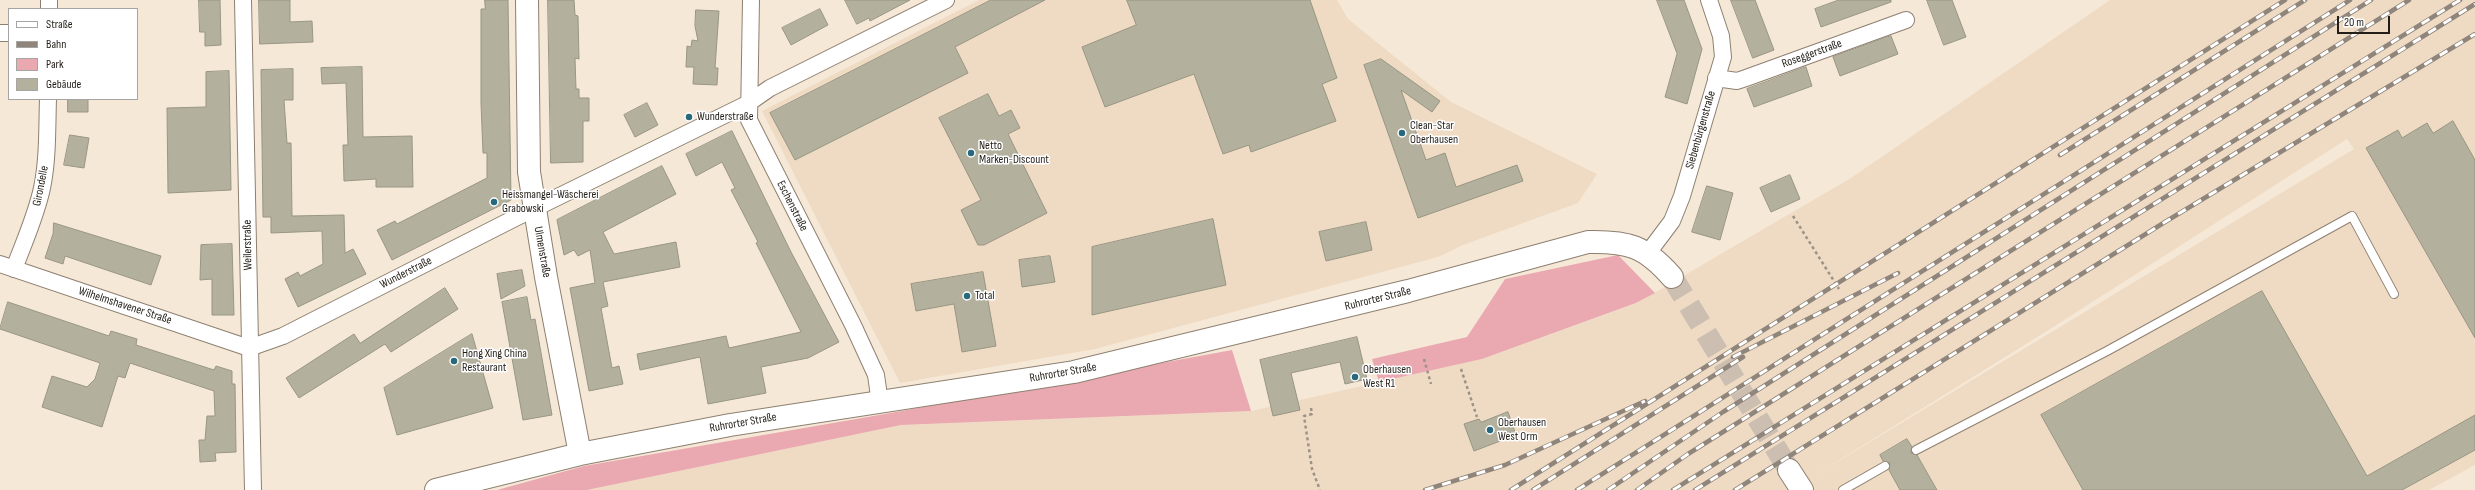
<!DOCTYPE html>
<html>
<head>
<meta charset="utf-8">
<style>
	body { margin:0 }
	#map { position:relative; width:2475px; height:490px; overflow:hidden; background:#f6e8d7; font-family:"Sofia Sans Condensed",sans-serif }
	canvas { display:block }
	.legend { position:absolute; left:8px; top:8px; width:130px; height:92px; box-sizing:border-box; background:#fff; border:1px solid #a7a5a2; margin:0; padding:5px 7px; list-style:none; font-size:12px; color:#221d17 }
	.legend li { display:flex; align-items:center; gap:8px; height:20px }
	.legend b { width:20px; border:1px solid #a7a5a2 }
	.scale { position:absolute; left:2337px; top:16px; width:53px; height:18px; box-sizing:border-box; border:2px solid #221d17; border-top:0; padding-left:5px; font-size:12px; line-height:14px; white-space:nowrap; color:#221d17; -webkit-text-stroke:3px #fff; paint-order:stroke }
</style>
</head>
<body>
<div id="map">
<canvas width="2475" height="490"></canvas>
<ul class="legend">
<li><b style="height:5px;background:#fff"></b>Straße</li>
<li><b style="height:5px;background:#8f857a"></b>Bahn</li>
<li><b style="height:11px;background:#eaa9b1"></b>Park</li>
<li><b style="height:11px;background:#b3b19d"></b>Gebäude</li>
</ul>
<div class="scale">20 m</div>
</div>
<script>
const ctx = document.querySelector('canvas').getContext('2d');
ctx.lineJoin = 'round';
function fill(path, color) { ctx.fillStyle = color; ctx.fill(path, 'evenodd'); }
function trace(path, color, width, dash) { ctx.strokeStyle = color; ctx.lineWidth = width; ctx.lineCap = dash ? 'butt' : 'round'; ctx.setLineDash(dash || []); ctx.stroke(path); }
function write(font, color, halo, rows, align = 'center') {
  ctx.font = font + ' "Sofia Sans Condensed",sans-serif'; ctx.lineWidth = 3; ctx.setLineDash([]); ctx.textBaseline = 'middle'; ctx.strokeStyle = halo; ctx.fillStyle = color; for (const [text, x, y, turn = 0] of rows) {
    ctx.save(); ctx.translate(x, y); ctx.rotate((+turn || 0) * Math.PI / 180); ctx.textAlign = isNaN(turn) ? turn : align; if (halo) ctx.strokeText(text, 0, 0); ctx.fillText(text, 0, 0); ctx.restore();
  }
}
fill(new Path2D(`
	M979 0H1337L1348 19 1451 102 1597 174 1578 203 1463 245 1438 257 1095 349 900 383 762 111Z
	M2110 0H2475V465L2429 490H587L901 425 1251 411 1482 359 1637 303 1851 178ZM2347 139 2354 149 1812 477 2047 331Z`), '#efdbc4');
fill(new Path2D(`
	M1618 255 1655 293 1636 303 1482 359 1379 382 1372 359 1467 337 1505 279Z
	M1232 350 1251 411 901 425 587 490H497L584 466 885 414Z`), '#eaa9b1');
const building = new Path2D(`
	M199 0H220L221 45 205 46V32H200Z
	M259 0H290V22L312 21 313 42 260 44Z
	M485 0H508L511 200 392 260 377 230 395 221 397 224 487 178V153H483L481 103V9H485Z
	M548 0H574L575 15 578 16 579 59 575 58 576 89H579V98H589V121H583V162L551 163Z
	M845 0H910L870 21 869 18 857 24Z
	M991 0H1045L955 47 968 73 795 160 770 113Z
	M1127 0H1310L1337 78 1322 84 1336 121 1251 152 1249 145 1223 154 1194 74 1105 107 1082 47 1136 25Z
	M1657 0H1684L1702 49 1687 104 1665 97 1677 54Z
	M1731 0H1755L1774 50 1753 58Z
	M1839 0H1891V2L1821 27 1815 9Z
	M1927 0H1952L1966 37 1944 45Z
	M820 9 828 25 791 45 782 28Z
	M696 10 719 11 715 68H718L717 85 693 84 694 67H686L687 46 691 47 692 40 698 41 695 26Z
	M1891 36 1898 54 1840 76 1833 57Z
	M1381 59 1440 101 1432 112 1401 90 1426 160 1445 153 1456 187 1517 165 1523 181 1418 218 1364 65Z
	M362 67 363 137 412 136 413 187H376V179L344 181 343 145H348L346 83 322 84 321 68Z
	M1806 67 1812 86 1754 107 1747 89Z
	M293 69V100H284L287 143H291L292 216 344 215 345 253 353 249 366 274 298 307 285 279 298 272 300 276 323 264 322 231 271 233V217H263L261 70Z
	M229 71 231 190 168 193 167 108 206 107V72Z
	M988 94 999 116 1011 110 1020 128 1008 134 1047 213 984 245H978L961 210 981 200 939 118Z
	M68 99H88V112H68Z
	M647 103 658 125 635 137 624 115Z
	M2453 121 2475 160V338L2366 148 2398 130 2402 138 2427 123 2433 133Z
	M732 131 791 252 839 342 808 358 761 367 766 393 708 404 700 357 640 370 637 354 726 336 729 348 801 332 756 243 758 242 731 190 735 188 722 162 696 176 686 154Z
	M70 135 89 138 84 168 64 165Z
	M662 166 676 194 603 232 614 254 676 242 680 267 603 282 608 306 601 308 612 368 619 366 623 384 589 391 570 288 595 283 590 250 578 256 574 250 564 255 557 220Z
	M1790 175 1800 199 1771 212 1760 188Z
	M1707 186 1733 193 1720 240 1692 232Z
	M1213 219 1226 285 1092 315V247Z
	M1366 222 1372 250 1326 261 1319 232Z
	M54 223 161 256 151 285 65 256 63 264 45 258 53 234Z
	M232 244 234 315H212V279L200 280 201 245Z
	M1050 256 1055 282 1022 287 1019 260Z
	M522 270 525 286 501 299 497 274Z
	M983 272 996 346 962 352 954 304 916 311 911 284Z
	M445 288 458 309 391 352 385 344 299 398 286 378 354 334 360 343Z
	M2262 291 2367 476 2475 415V450L2402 490H2083L2041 415Z
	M527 297 531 320 535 319 552 415 523 420 502 302Z
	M8 302 109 336 111 331 137 339 136 345 214 370 216 366 232 371V384H235L236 452 215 453 216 461 200 462 199 440H205L207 416H215L214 391 130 363 125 378 118 376 102 427 42 407 52 376 87 387 95 379 100 363 0 329Z
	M472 334 493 408 397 435 384 388Z
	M1357 337 1367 379 1345 384 1340 362 1291 373 1300 410 1273 416 1260 360Z
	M1508 412 1516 435 1474 451 1464 424 1479 419 1481 422Z
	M1907 439 1912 447 1911 453 1917 455 1937 490H1900L1889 470 1890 463 1883 461 1880 455Z`);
fill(building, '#b3b19d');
trace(building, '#989683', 1);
trace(new Path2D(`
	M1672 277 1789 470`), '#ccbfb1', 22, [22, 11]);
const lane = new Path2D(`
	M1916 450 2107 351 2352 216 2394 294
	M1843 490 1885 466`);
const street = new Path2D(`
	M243 0 253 490
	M751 0 749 120 853 325 876 375 880 403
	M49 9V0
	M0 33H9
	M1716 78 1737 81 1746 78 1906 20
	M1648 253 1672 221 1682 196 1723 57 1721 36 1709 0
	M0 264 249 348 283 336 517 217 747 104 770 88 946 0
	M14 269C24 242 36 216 42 188 48 159 47 129 48 99`);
const secondary = new Path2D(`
	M527 0 529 172 546 277 580 454
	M1789 470 1802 490
	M436 490 580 454 730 425 1074 372 1408 291 1588 242C1628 241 1645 246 1672 277`);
trace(lane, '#8e8071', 10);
trace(street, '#8e8071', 18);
trace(secondary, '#8e8071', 24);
trace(new Path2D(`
	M1793 216 1839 289
	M1424 359 1431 384
	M1461 369 1477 417
	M1311 408 1312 414 1304 416 1312 469 1320 490`), '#9c9286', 2.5, [3, 3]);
trace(lane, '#fff', 8);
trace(street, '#fff', 16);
trace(secondary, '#fff', 22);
const rail = new Path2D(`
	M2060 155 2305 0
	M1733 357 1898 273
	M1425 490 1505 465 1645 401
	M1511 490 2285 0
	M1533 490 1743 357
	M1577 490 2350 0
	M1608 490 1723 412 2371 0
	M1637 490 1688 454 2409 0
	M1673 490 2460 0
	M1695 490 2475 4
	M1735 490 2165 222 2475 34`);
trace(rail, '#8f857a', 4.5);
trace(rail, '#fff', 3, [9]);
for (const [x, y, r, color] of [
	[689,117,4,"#28687d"],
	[1402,133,4,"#28687d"],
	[971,153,4,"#28687d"],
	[494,202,4,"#28687d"],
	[967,296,4,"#28687d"],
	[454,361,4,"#28687d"],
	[1355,377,4,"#28687d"],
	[1490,430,4,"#28687d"]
]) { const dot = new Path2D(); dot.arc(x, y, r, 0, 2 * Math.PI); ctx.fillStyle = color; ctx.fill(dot); trace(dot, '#fff', 1.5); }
write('12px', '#221d17', '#fff', [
	["Roseggerstraße",1812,54,-20],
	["Siebenbürgenstraße",1701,130,-74],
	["Girondelle",41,186,-79],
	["Eschenstraße",792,206,63],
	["Weilerstraße",248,245,-91],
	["Ulmenstraße",542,252,80],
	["Wunderstraße",406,273,-27],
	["Ruhrorter Straße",1378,299,-14],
	["Wilhelmshavener Straße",125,306,18],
	["Ruhrorter Straße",1063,373,-10],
	["Ruhrorter Straße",743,423,-10]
]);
write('12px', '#221d17', '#fff', [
	["Wunderstraße",697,117],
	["Clean-Star",1410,126],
	["Oberhausen",1410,140],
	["Netto",979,146],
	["Marken-Discount",979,160],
	["Heissmangel-Wäscherei",502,195],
	["Grabowski",502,209],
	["Total",975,296],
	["Hong Xing China",462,354],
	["Restaurant",462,368],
	["Oberhausen",1363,370],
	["West R1",1363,384],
	["Oberhausen",1498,423],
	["West Orm",1498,437]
], 'left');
</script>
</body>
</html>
